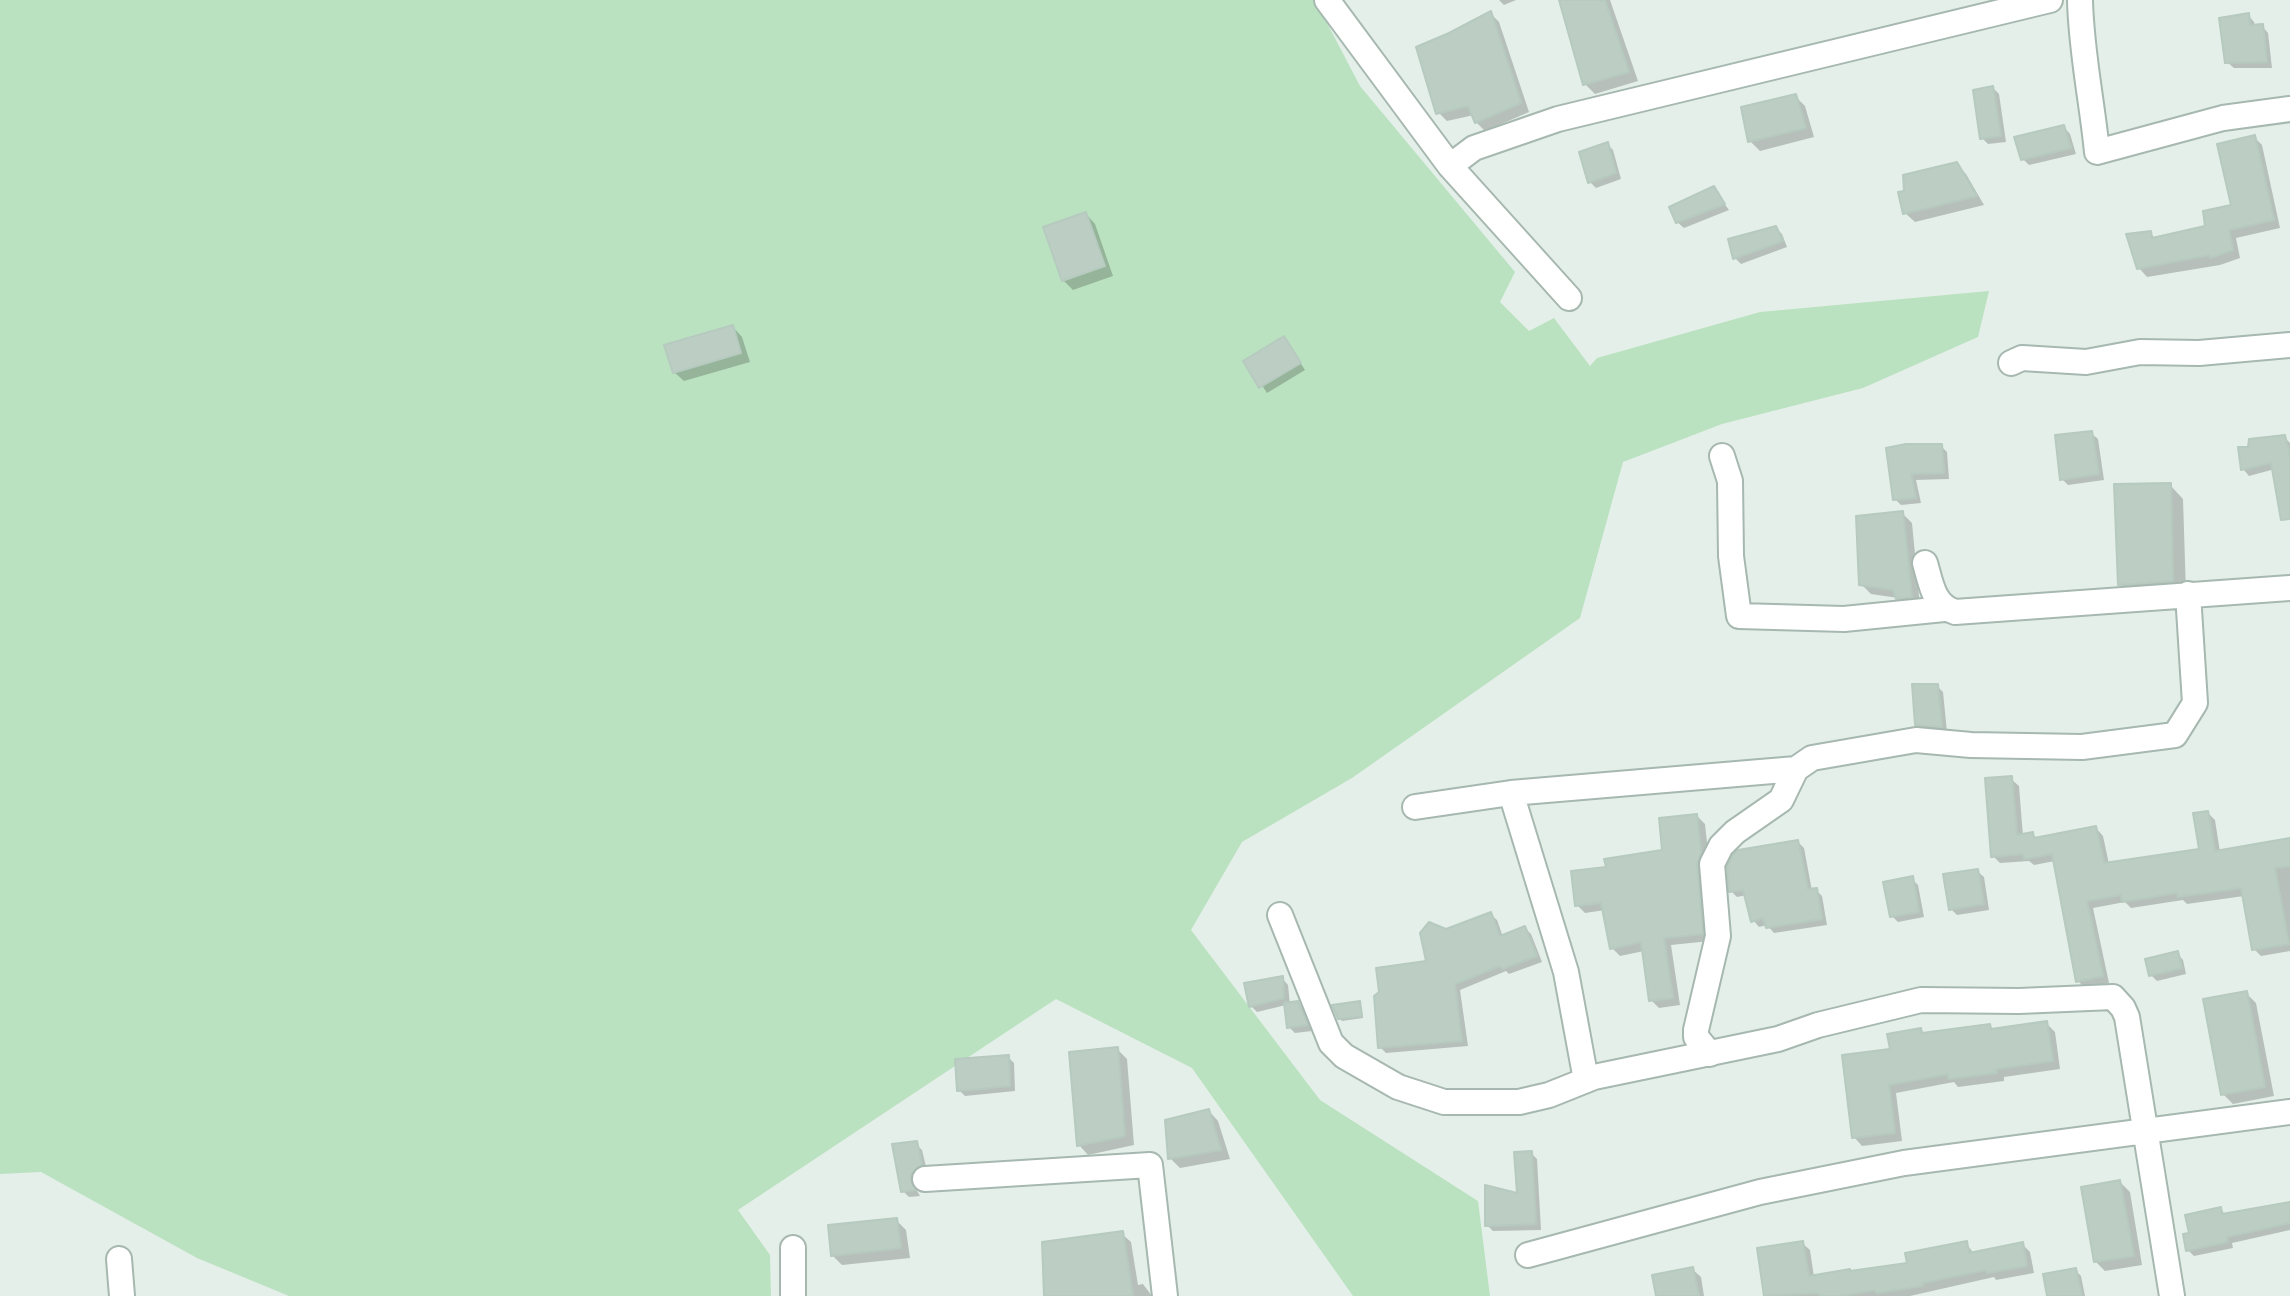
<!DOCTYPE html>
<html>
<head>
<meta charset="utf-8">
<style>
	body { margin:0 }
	canvas { display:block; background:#e4efe9 }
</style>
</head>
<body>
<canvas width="2290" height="1296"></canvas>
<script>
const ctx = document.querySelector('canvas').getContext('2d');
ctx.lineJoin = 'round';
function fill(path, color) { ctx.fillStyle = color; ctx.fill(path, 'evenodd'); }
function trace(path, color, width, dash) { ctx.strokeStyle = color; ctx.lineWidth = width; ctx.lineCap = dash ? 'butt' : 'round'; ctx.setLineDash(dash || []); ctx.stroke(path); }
fill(new Path2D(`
	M0 0H1315L1360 86 1515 272 1500 302 1529 331 1554 318 1590 366 1597 358 1760 312 1989 291 1978 337 1863 388 1722 424 1623 462 1580 618 1352 778 1242 842 1191 930 1320 1100 1478 1201 1490 1296H1353L1192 1068 1056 999 738 1210 770 1255 771 1296H289L197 1258 41 1172 0 1174Z`), '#bbe2c0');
fill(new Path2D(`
	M1499 0H1516L1504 5Z
	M1561 0H1610L1638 81 1595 94 1585 84Z
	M1490 13 1499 22 1529 112 1485 131 1476 122 1474 115 1447 121 1438 112 1450 35Z
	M2248 15 2254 22 2255 27 2262 26 2268 33 2272 68H2234L2227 62Z
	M1993 88 1999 94 2006 142 1988 144 1982 138Z
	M1795 96 1805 106 1814 137 1760 151 1750 141Z
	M2064 127 2070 134 2076 154 2029 165 2023 159Z
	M2254 137 2262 145 2280 228 2236 238 2240 258 2220 265 2147 277 2139 268 2150 233 2156 239 2208 227 2234 207Z
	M1607 144 1613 150 1621 179 1596 188 1590 182Z
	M1956 164 1966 174 1984 205 1915 222 1905 213Z
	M1713 188 1729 210 1684 228 1677 222Z
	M1086 214 1095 224 1113 276 1073 290 1063 280Z
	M1776 228 1782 234 1787 247 1741 264 1735 258 1731 241Z
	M733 327 742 337 750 362 684 381 674 372Z
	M1284 338 1305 370 1267 393 1246 361Z
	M2091 433 2098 439 2104 480 2068 485 2062 479Z
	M2284 437 2290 443 2288 519 2282 513 2275 469 2249 476 2243 469 2249 449Z
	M1906 446H1941L1947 452 1949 479 1916 480 1921 503 1901 505 1895 499Z
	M2170 485 2183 499 2186 593 2133 598 2120 584Z
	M1902 513 1912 523 1920 606 1908 608 1898 598 1871 594 1861 584Z
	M1937 686 1943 692 1947 732 1923 731 1917 724Z
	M2011 779 2019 786 2023 836 2032 834 2038 839 2096 828 2103 836 2109 864 2201 851 2208 813 2215 820 2220 852 2290 839V951L2261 956 2254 949 2244 896 2187 904 2183 900 2131 908 2125 902 2093 908 2109 983 2085 988 2078 981 2055 861 2034 865 2029 861 2000 863 1993 856Z
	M1697 816 1705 824 1709 861 1710 941 1671 945 1680 1005 1659 1008 1651 1000 1644 951 1620 956 1612 948 1605 910 1585 913 1577 905 1608 869 1665 852Z
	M1798 842 1804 848 1812 891 1816 890 1822 896 1827 925 1774 933 1767 925 1759 927 1753 920 1747 895 1737 897 1731 891Z
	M1977 871 1984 877 1989 910 1957 915 1951 909Z
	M1912 879 1918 885 1924 917 1898 922 1892 916Z
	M1490 914 1497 920 1503 937 1525 928 1531 934 1542 962 1509 974 1506 971 1460 990 1468 1046 1386 1053 1380 1047 1446 931Z
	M2177 953 2183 960 2186 974 2157 981 2151 975Z
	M1282 978 1288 985 1290 1005 1298 1004 1304 1010 1312 1031 1295 1033 1289 1027 1286 1005 1257 1012 1251 1006Z
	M2246 993 2256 1003 2274 1096 2233 1104 2223 1094Z
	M1360 1003 1363 1018 1342 1021 1339 1018Z
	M2046 1023 2055 1032 2060 1069 2004 1077V1081L1958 1087 1954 1082 1896 1093 1902 1141 1862 1146 1854 1137 1892 1050 1921 1030 1925 1035 1989 1026 1994 1031Z
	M1117 1049 1127 1059 1134 1145 1088 1155 1079 1145Z
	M1008 1057 1014 1063 1015 1091 965 1096 959 1090Z
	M1209 1111 1218 1121 1230 1159 1180 1168 1170 1158Z
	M916 1144 922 1150 927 1171 918 1178 915 1187 920 1196 909 1197 903 1191Z
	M1531 1153 1537 1159 1541 1230 1493 1231 1487 1225 1519 1196Z
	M2120 1182 2130 1192 2142 1265 2105 1271 2095 1261Z
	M2290 1205V1230L2232 1243 2233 1248 2194 1256 2188 1250 2192 1234 2220 1209 2226 1215Z
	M896 1220 906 1230 910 1258 842 1265 832 1255Z
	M1122 1234 1131 1242 1138 1285 1143 1284 1152 1296H1062Z
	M1802 1243 1810 1250 1814 1277 1909 1265 1966 1243 1974 1254 2022 1244 2030 1252 2034 1273 1996 1280 1994 1277 1910 1296H1766L1759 1250Z
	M1692 1269 1701 1277 1704 1296H1658Z
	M2075 1270 2081 1276 2085 1296H2049Z`), '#0003');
const building = new Path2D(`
	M1559 0H1605L1629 72 1583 85Z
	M1491 11 1521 103 1475 123 1468 106 1436 114 1416 47 1449 33Z
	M2249 13 2250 25 2263 24 2267 62 2225 63 2219 18Z
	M1993 86 2001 136 1980 139 1973 90Z
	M1796 94 1806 128 1748 142 1741 107Z
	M2064 125 2071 148 2021 160 2014 137Z
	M2255 135 2274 220 2229 230 2233 250 2210 258V255L2137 269 2126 234 2151 231 2152 238 2205 226 2203 211 2231 205 2217 144Z
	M1608 142 1616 173 1588 183 1579 152Z
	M1957 162 1977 196 1903 214 1898 192 1904 191 1903 175Z
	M1714 186 1725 204 1676 223 1669 207Z
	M1086 212 1105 266 1062 281 1043 227Z
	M1776 226 1783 241 1733 259 1728 239Z
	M733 325 741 353 673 373 664 345Z
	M1284 336 1301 363 1259 388 1243 361Z
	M2092 431 2099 474 2060 480 2055 435Z
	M2285 435 2290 456V519L2281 520 2271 463 2241 470 2238 447H2248L2249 439Z
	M1906 444H1942L1944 473 1911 474 1916 498 1893 500 1886 448Z
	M2171 483 2173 581 2118 585 2114 484Z
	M1903 511 1912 597 1896 599 1893 590 1859 585 1856 516Z
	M1912 684H1938L1942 727 1915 725Z
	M2012 776 2017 835 2033 832 2034 838 2096 826 2104 863 2199 849 2193 813 2208 811 2215 851 2290 838V866L2275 868 2289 944 2252 950 2241 888 2178 897 2177 893 2122 902 2121 895 2087 901 2103 976 2076 982 2052 854 2024 859 2023 854 1991 857 1985 778Z
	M1697 814 1701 852 1697 865 1703 934 1664 938 1673 998 1649 1001 1641 942 1610 949 1601 903 1575 906 1571 871 1606 867 1604 859 1662 850 1659 818Z
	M1798 840 1808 889 1817 888 1822 919 1766 928 1763 918 1751 922 1743 890 1729 892 1727 867 1733 855 1738 850Z
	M1978 869 1984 904 1949 910 1943 874Z
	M1913 876 1919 912 1890 917 1883 882Z
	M1491 912 1500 936 1525 926 1537 956 1502 969 1500 966 1455 984 1462 1041 1378 1048 1374 996 1379 992 1376 968 1426 961 1420 933 1429 922 1446 929Z
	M2178 951 2182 968 2149 976 2145 959Z
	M1283 976 1284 998 1249 1007 1244 983Z
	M2247 991 2265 1087 2221 1095 2203 999Z
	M1298 1001 1308 1025 1287 1028 1284 1003Z
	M1360 1001 1362 1016 1338 1019 1332 1005Z
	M2047 1021 2053 1061 1996 1069 1997 1073 1948 1079V1074L1889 1085 1895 1133 1852 1138 1842 1055 1890 1049 1887 1034 1921 1028 1922 1033 1990 1024 1991 1029Z
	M1118 1047 1125 1136 1077 1146 1069 1052Z
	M1009 1055 1010 1086 957 1091 955 1059Z
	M1209 1109 1221 1150 1168 1159 1165 1120Z
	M917 1141 922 1165 912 1172 910 1179 916 1190 901 1192 892 1144Z
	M1532 1151 1536 1224 1485 1226V1185L1517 1193 1514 1152Z
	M2120 1180 2134 1256 2094 1262 2081 1187Z
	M2290 1202V1223L2227 1237 2228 1242 2186 1251 2183 1234 2189 1233 2185 1215 2221 1207 2222 1214Z
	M897 1218 901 1248 831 1256 828 1225Z
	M1123 1231 1133 1296H1044L1042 1242Z
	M1803 1241 1809 1276 1850 1269V1271L1907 1263 1905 1253 1967 1241 1969 1253 2023 1242 2027 1266 1987 1273 1986 1270 1923 1283V1286L1876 1293 1875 1290 1842 1296H1820L1819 1293 1764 1296 1757 1248Z
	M1693 1267 1699 1296H1656L1652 1275Z
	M2076 1268 2082 1296H2047L2043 1274Z`);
fill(building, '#bccec4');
trace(building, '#b6cabf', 2);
const minor = new Path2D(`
	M1327 0 1450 166 1569 298
	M2080 0C2081 51 2092 101 2097 152L2223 118 2290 109
	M1450 166 1474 148 1558 119 2050 0
	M2011 363 2022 358 2086 362 2140 352 2199 353 2290 345
	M1722 456 1730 481 1731 556 1739 616 1844 619 1944 609
	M1925 563C1931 583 1933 605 1955 612L2290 588
	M1415 807 1511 793
	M1280 915 1331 1043 1344 1056 1398 1087 1444 1102H1519L1549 1095 1594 1077 1778 1039 1818 1025 1921 1000 2019 1001 2113 997 2123 1008 2127 1017 2172 1296
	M1710 1054 1696 1037V1030L1718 936 1712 864 1721 846 1735 832 1781 800 1796 769 1812 758 1916 740 1971 745 2082 747 2175 735 2195 703 2188 594
	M1586 1080 1566 972 1511 793 1796 769
	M925 1179 1150 1165 1165 1296
	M1528 1255 1760 1192 1904 1163 2290 1112
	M119 1259 122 1296
	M793 1296V1248`);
trace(minor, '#a6b8b0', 28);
trace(minor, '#fff', 24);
</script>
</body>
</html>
